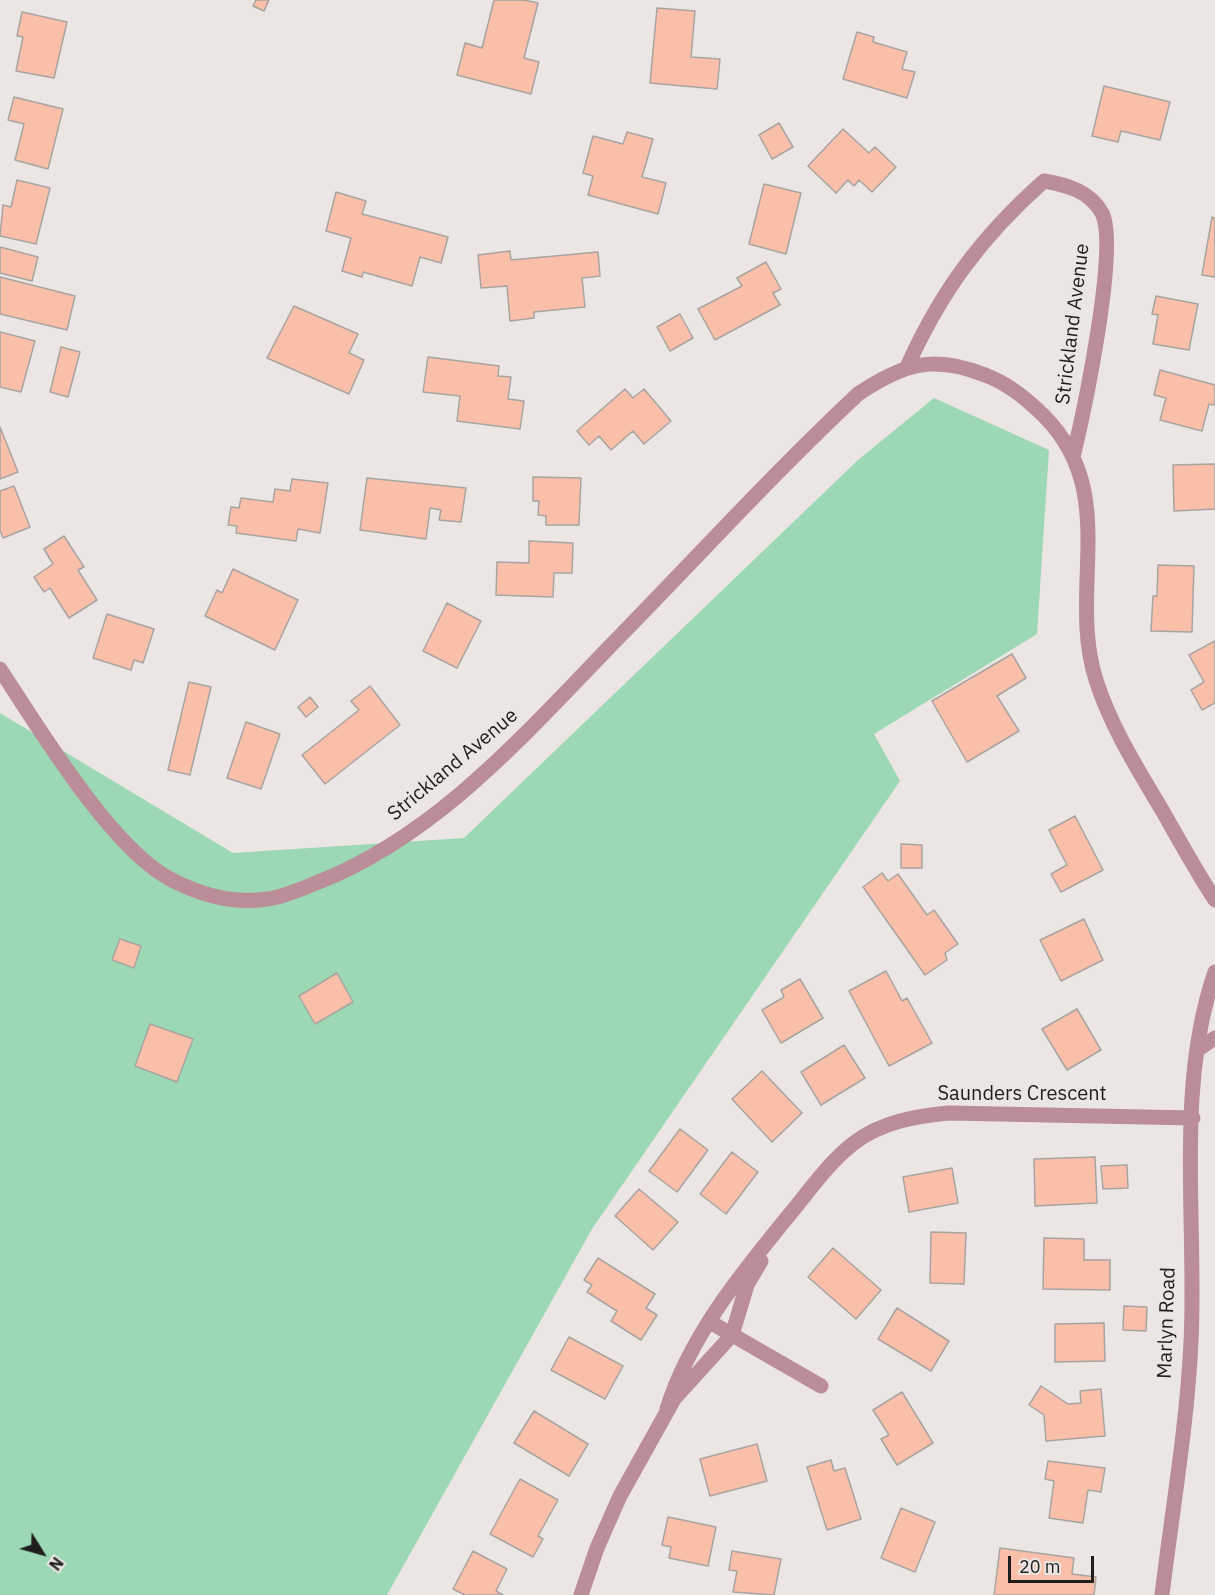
<!DOCTYPE html>
<html>
<head>
<meta charset="utf-8">
<style>
	body { margin:0 }
	#map { position:relative; width:1215px; height:1595px; overflow:hidden; background:#ebe6e4; font-family:"IBM Plex Sans",sans-serif }
	canvas { display:block }
	.north { position:absolute; left:12px; top:1523px; width:60px; height:60px; -webkit-text-stroke:4px #ebe6e4; paint-order:stroke; rotate:127deg; font-size:16px; font-weight:700; line-height:24px; text-align:center; color:#1f1e1d }
	.north::after { content:''; display:block; margin:auto; width:21px; height:27px; background:#1f1e1d; clip-path:polygon(50% 0,100% 100%,50% 72%,0 100%) }
	.scale { position:absolute; left:1008px; top:1556px; width:86px; height:27px; box-sizing:border-box; border:3px solid #1f1e1d; border-top:0; padding-left:8px; font-size:18px; line-height:21px; white-space:nowrap; color:#1f1e1d; -webkit-text-stroke:4px #ebe6e4; paint-order:stroke }
</style>
</head>
<body>
<div id="map">
<canvas width="1215" height="1595"></canvas>
<div class="north">N</div>
<div class="scale">20 m</div>
</div>
<script>
const ctx = document.querySelector('canvas').getContext('2d');
ctx.lineJoin = 'round';
function fill(path, color) { ctx.fillStyle = color; ctx.fill(path, 'evenodd'); }
function trace(path, color, width, dash) { ctx.strokeStyle = color; ctx.lineWidth = width; ctx.lineCap = dash ? 'butt' : 'round'; ctx.setLineDash(dash || []); ctx.stroke(path); }
function write(font, color, halo, rows, align = 'center') {
  ctx.font = font + ' "IBM Plex Sans",sans-serif'; ctx.lineWidth = 6; ctx.setLineDash([]); ctx.textBaseline = 'middle'; ctx.strokeStyle = halo; ctx.fillStyle = color; for (const [text, x, y, turn = 0] of rows) {
    ctx.save(); ctx.translate(x, y); ctx.rotate((+turn || 0) * Math.PI / 180); ctx.textAlign = isNaN(turn) ? turn : align; if (halo) ctx.strokeText(text, 0, 0); ctx.fillText(text, 0, 0); ctx.restore();
  }
}
fill(new Path2D(`
	M934 398 1049 450 1037 634 874 734 900 781 592 1229 387 1595H0V713L233 853 464 838 858 460Z`), '#9bd8b3');
const building = new Path2D(`
	M256 0H269L264 11 253 6Z
	M494 0H524L538 3 524 58 539 62 531 94 457 75 465 43 482 48Z
	M657 8 695 11 691 57 720 59 717 89 650 83Z
	M22 12 67 22 54 78 16 71 23 37 17 36Z
	M857 32 874 37 873 42 907 52 902 69 915 72 907 98 843 79Z
	M1104 86 1170 102 1160 140 1121 131 1118 142 1092 136Z
	M14 97 63 109 48 169 15 160 24 124 8 120Z
	M779 123 793 147 772 159 759 135Z
	M843 129 869 153 875 147 896 167 872 192 859 180 854 186 848 180 836 193 808 166Z
	M627 132 653 139 642 177 666 183 658 214 588 195 593 176 583 173 593 136 623 144Z
	M17 180 50 188 36 244 0 236 3 205 11 207Z
	M764 184 801 193 786 254 749 244Z
	M336 192 366 201 362 214 448 237 441 263 420 257 412 286 363 272 362 277 342 271 351 238 326 231Z
	M1212 217 1215 218V277L1202 275Z
	M0 247 38 257 32 281 0 273Z
	M510 251 511 260 598 252 600 276 582 278 585 307 534 312V318L510 321 507 286 481 288 478 255Z
	M766 262 781 289 773 293 780 305 715 340 698 309 742 286 737 278Z
	M0 277 75 296 67 330 0 314Z
	M1156 296 1198 304 1189 350 1153 344 1158 315 1152 314Z
	M294 306 358 334 349 353 364 360 349 394 267 358Z
	M680 314 693 338 670 351 657 327Z
	M0 332 35 341 21 392 0 387Z
	M61 347 80 352 68 397 50 392Z
	M428 357 499 366 498 376 511 377 508 399 524 401 520 429 457 421 460 396 423 392Z
	M1160 370 1215 385V405L1209 404 1202 431 1160 420 1166 398 1154 395Z
	M625 389 633 398 644 389 671 421 644 444 633 431 611 450 599 436 589 445 577 431Z
	M0 427 18 472 0 479Z
	M1215 464V509L1174 511 1173 465Z
	M533 477 581 478 579 525H546V516L538 515 539 501H533Z
	M367 478 466 488 461 522 439 520 441 510 430 508 426 539 360 530Z
	M292 479 328 483 320 533 298 529 296 541 236 533 237 526 228 525 231 507 239 508 241 498 273 502 275 489 290 491Z
	M14 486 30 527 3 538 0 530V491Z
	M64 536 84 567 78 570 97 600 69 618 50 588 44 592 34 577 53 564 44 549Z
	M529 541 573 543 572 573H554L553 597 496 595 497 562 529 563Z
	M1158 565 1194 566 1192 632 1151 631 1153 596H1157Z
	M233 569 298 600 275 650 205 616 217 590 222 593Z
	M447 603 481 621 457 668 423 651Z
	M107 614 154 629 143 663 134 660 131 670 93 658Z
	M1215 641V703L1202 710 1191 690 1204 682 1189 655Z
	M1012 654 1026 678 997 696 1019 731 967 762 932 701Z
	M189 682 211 687 190 775 168 770Z
	M370 686 400 725 325 784 302 755 359 710 351 701Z
	M310 697 318 707 306 717 298 707Z
	M246 722 280 734 261 789 227 778Z
	M1075 816 1103 870 1061 892 1051 874 1067 865 1049 830Z
	M901 844 922 845V868H901Z
	M882 873 888 881 898 874 927 915 934 910 958 944 945 953 947 960 925 975 863 887Z
	M1084 919 1103 960 1061 981 1040 940Z
	M120 939 141 946 134 968 112 960Z
	M886 971 902 1001 907 998 932 1043 889 1066 849 991Z
	M337 973 353 1002 315 1024 299 996Z
	M800 979 823 1018 781 1043 762 1010 784 997 781 990Z
	M1077 1009 1101 1050 1067 1070 1042 1029Z
	M150 1024 193 1039 177 1082 135 1066Z
	M844 1045 865 1078 821 1105 801 1072Z
	M762 1071 802 1113 772 1142 732 1099Z
	M680 1129 708 1150 677 1192 649 1171Z
	M732 1152 758 1172 726 1214 700 1194Z
	M1095 1157 1097 1203 1035 1206 1034 1159Z
	M1127 1165 1128 1188 1103 1189 1101 1166Z
	M952 1168 958 1203 909 1212 903 1177Z
	M639 1189 678 1222 653 1250 615 1216Z
	M931 1232 966 1233 964 1284 930 1283Z
	M1044 1238 1084 1239V1260H1110V1290L1043 1289Z
	M833 1248 881 1290 856 1319 808 1277Z
	M598 1258 655 1294 646 1308 657 1315 641 1340 611 1321 617 1311 587 1292 592 1285 584 1280Z
	M1124 1306 1147 1307 1146 1331 1123 1330Z
	M897 1308 949 1341 931 1371 878 1339Z
	M1104 1323 1105 1361 1055 1362V1324Z
	M569 1337 623 1366 605 1399 551 1370Z
	M1041 1386 1068 1404 1081 1403 1080 1391 1101 1389 1105 1436 1046 1441 1044 1415 1029 1405Z
	M902 1392 933 1443 897 1465 881 1439 889 1435 873 1410Z
	M534 1411 588 1444 569 1476 514 1443Z
	M757 1444 767 1481 710 1496 700 1459Z
	M831 1460 834 1471 845 1468 861 1519 827 1530 807 1467Z
	M1048 1461 1105 1468 1101 1492 1088 1490 1083 1523 1049 1518 1054 1481 1045 1479Z
	M520 1479 558 1500 538 1536 543 1539 533 1557 490 1534Z
	M901 1508 935 1522 915 1572 881 1558Z
	M668 1517 716 1527 708 1566 669 1558 671 1547 662 1545Z
	M1000 1548 1074 1558 1072 1574 1096 1577 1094 1595H994Z
	M473 1551 507 1569 496 1591 503 1595H465L453 1589Z
	M732 1551 781 1559 774 1595 733 1592 737 1571 729 1570Z`);
fill(building, '#fabfa8');
trace(building, '#a8a4a2', 1.5);
trace(new Path2D(`
	M907 367C941 291 982 236 1044 181 1067 185 1090 191 1102 213 1119 247 1084 411 1074 453
	M0 669C38 727 112 850 172 880 201 895 234 904 267 899 284 897 301 889 316 883 440 835 531 727 621 635 700 554 776 471 858 394 903 364 933 354 985 375 1007 383 1028 400 1044 416 1121 493 1067 590 1096 680 1111 727 1137 768 1162 810 1179 840 1196 871 1215 900
	M1197 1050 1215 1038
	M710 1322 821 1386
	M667 1409C690 1335 742 1273 790 1214 810 1190 829 1162 854 1143 881 1122 916 1116 949 1113L1193 1118
	M581 1595 597 1548 620 1496 674 1399 732 1335 747 1285 761 1261
	M1162 1595C1172 1511 1187 1427 1191 1342 1197 1222 1175 1088 1215 972`), '#ba8d98', 15);
write('20px', '#1f1e1d', '#ebe6e4', [
	["Strickland Avenue",1073,324,-83],
	["Strickland Avenue",453,765,-40],
	["Saunders Crescent",1022,1094],
	["Marlyn Road",1167,1323,-88]
]);
</script>
</body>
</html>
